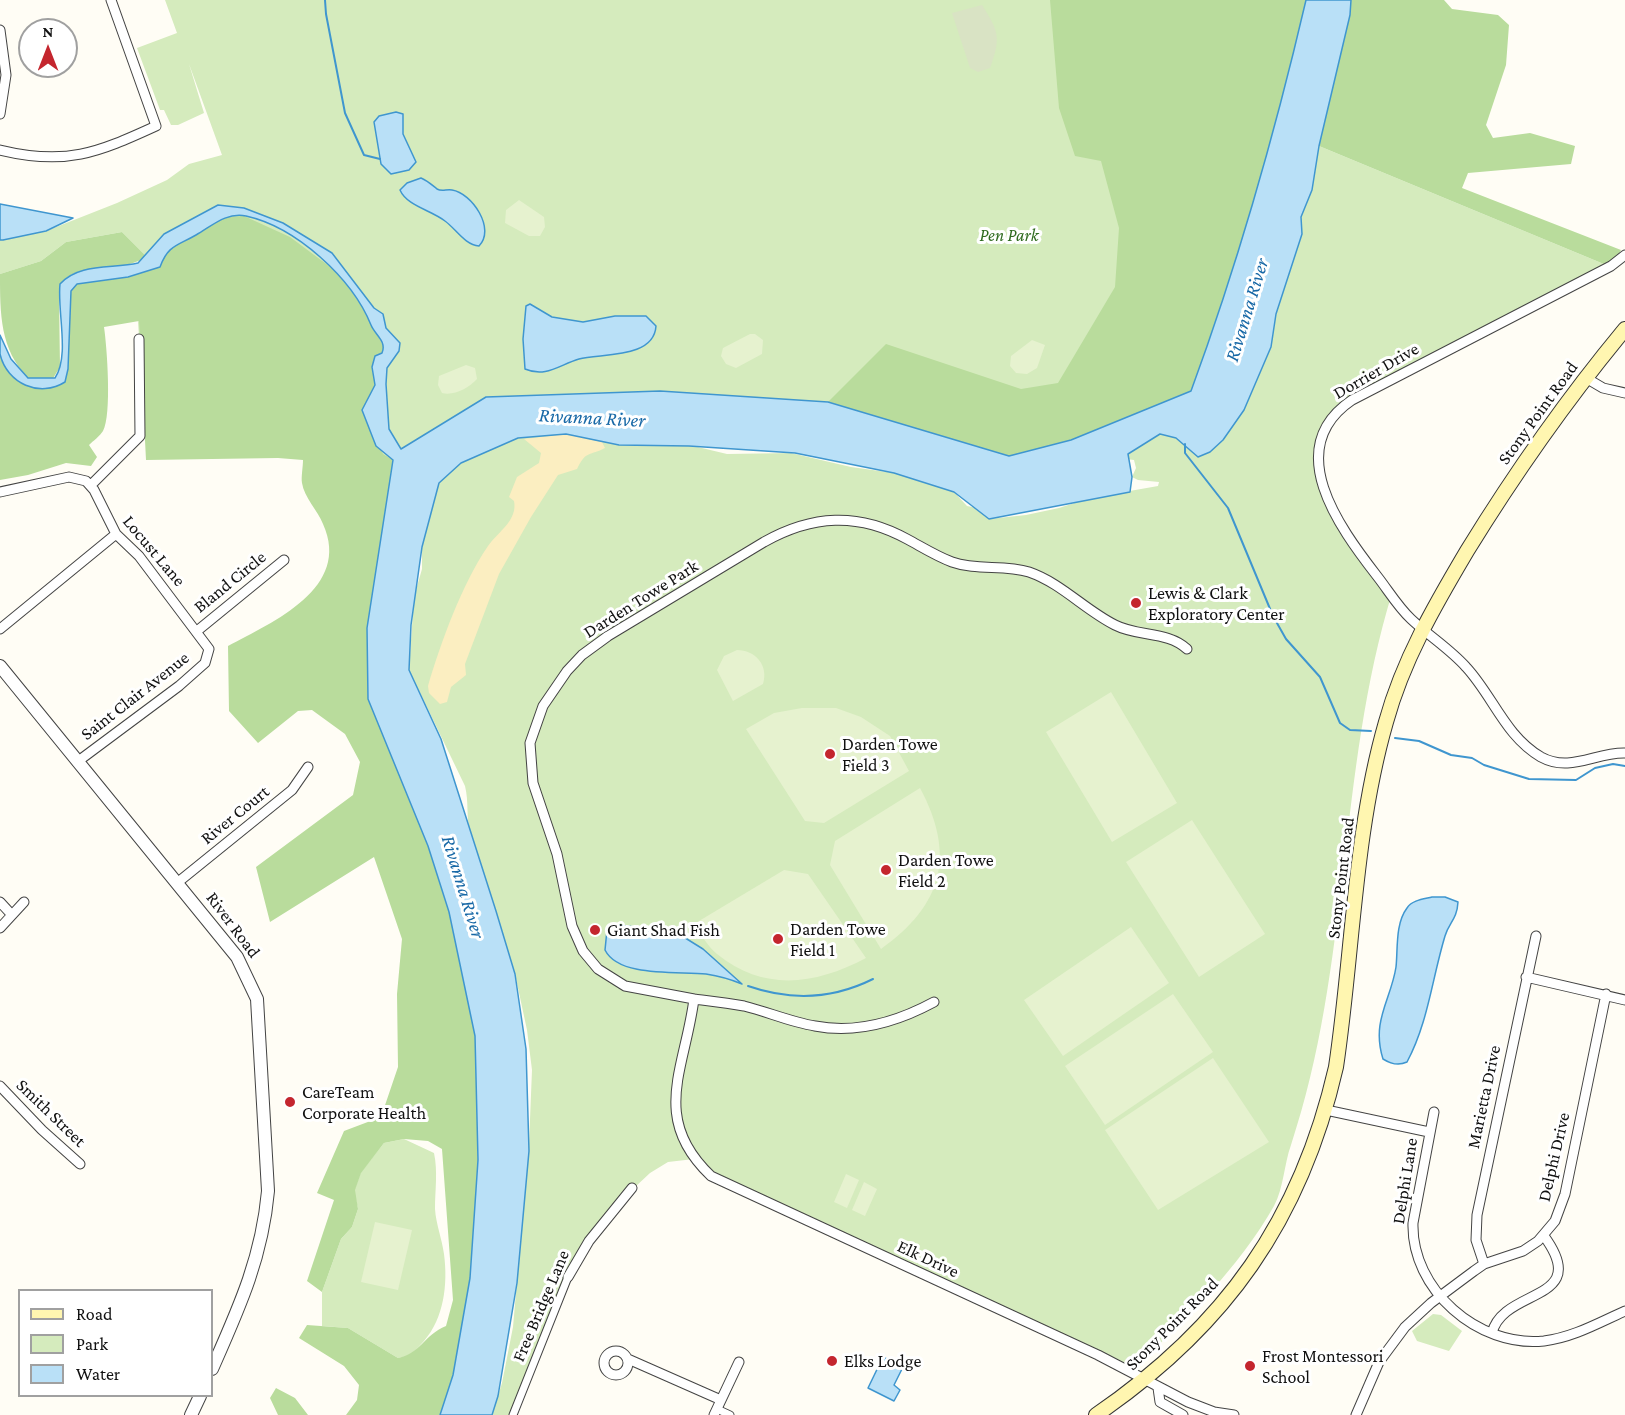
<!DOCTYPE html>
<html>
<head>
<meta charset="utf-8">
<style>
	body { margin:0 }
	#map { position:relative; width:1625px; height:1415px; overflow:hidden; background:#fffdf5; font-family:"Crimson Pro",serif }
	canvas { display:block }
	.legend { position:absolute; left:18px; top:1289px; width:195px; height:108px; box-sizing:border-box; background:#fff; border:2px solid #a0a0a0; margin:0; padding:8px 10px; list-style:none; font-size:18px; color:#111 }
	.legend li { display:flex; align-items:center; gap:12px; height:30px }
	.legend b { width:30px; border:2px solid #a0a0a0 }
	.north { position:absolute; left:18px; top:18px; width:60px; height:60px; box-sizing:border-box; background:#fff; border:2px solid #a0a0a0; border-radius:50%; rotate:0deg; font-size:16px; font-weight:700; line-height:24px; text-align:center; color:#111 }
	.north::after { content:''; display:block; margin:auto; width:21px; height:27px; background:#c4262e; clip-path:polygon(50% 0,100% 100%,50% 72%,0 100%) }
</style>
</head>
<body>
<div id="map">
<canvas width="1625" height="1415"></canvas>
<ul class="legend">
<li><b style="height:8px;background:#fff6b0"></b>Road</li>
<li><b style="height:16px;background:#d5ebbd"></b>Park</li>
<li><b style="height:16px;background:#b9e0f7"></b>Water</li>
</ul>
<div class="north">N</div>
</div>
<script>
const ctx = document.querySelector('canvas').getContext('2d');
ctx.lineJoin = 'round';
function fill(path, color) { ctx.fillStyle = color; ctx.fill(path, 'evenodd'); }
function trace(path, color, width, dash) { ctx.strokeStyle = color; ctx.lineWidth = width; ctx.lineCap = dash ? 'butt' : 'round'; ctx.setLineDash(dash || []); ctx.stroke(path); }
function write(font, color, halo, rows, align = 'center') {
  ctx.font = font + ' "Crimson Pro",serif'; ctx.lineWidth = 6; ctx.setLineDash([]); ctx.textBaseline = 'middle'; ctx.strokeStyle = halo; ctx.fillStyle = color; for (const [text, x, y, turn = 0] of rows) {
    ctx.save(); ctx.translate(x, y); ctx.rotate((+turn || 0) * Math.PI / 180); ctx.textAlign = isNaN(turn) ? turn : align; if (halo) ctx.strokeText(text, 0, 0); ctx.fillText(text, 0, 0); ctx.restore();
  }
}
fill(new Path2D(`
	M165 0H1308L1219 363 1162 434 1176 438 1198 457 1223 440 1244 410 1271 347 1276 314 1302 234 1301 217 1312 190 1319 146 1611 267 1345 406 1323 438V479L1339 517 1392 593C1337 773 1351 967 1291 1145 1284 1164 1284 1187 1274 1206 1241 1265 1179 1329 1128 1372L724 1186 694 1159 668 1162 650 1173 634 1188 617 1214 595 1236 576 1266 513 1415H492L502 1383 513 1327 529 1144 532 1070 527 1030 515 974 470 833C466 816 469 802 465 786L409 670 414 597 422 569V547L436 485 461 463 515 431 681 443 727 454 791 453 851 467 894 473 954 492 967 506 977 508 989 519 1026 515 1059 508 1090 498 1158 486 1159 482 1138 480 1132 477 1136 468 1134 460 1126 459 1129 453 496 405 411 464 147 449 134 267 242 208 218 205 164 234 146 256 122 232 66 242 41 261 0 274V240L46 231 117 203 167 180 189 164 222 155 189 64 204 113 178 125H171L164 110H160L137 48 177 33Z
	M404 1139 434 1153C438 1172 435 1190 435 1209 436 1224 442 1239 444 1254 448 1284 444 1318 424 1341 415 1351 411 1356 398 1358L348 1328 322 1326V1292L341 1239 352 1227 358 1209 354 1191 361 1172 384 1143Z
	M1433 1314 1441 1315 1462 1331 1449 1351 1417 1341 1412 1331Z`), '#d5ebbd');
fill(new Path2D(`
	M1050 0H1306C1275 133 1238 263 1191 391L1071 440 1009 456 828 402 886 344 1021 389 1058 383 1115 287 1119 228 1101 161 1075 156 1059 108Z
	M1351 0H1444L1452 9 1498 15 1509 25 1506 65 1486 125 1493 138 1530 133 1575 146 1571 164 1468 173 1462 188 1621 250 1611 267 1319 146Z
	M244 216 290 237 337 272 361 302 384 348 382 353 375 356 372 367 375 385 362 410 383 454 393 460 387 508 379 725 428 846 449 912 475 1036 478 1160 470 1278 453 1375 440 1415H346L357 1400 359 1385 344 1366 299 1338 307 1325 348 1328 398 1358C420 1354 424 1335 446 1326L453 1300 442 1149 428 1141 404 1139 384 1143 361 1173 355 1190 358 1209 352 1227 341 1239 322 1292 307 1281 334 1200 317 1193 344 1131 381 1117 398 1067 397 994 402 939 374 857 270 922 256 867 353 795 360 762 345 734 312 710 298 711 258 743 229 711 228 646C273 622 352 588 323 524 318 511 304 497 302 483 301 477 303 467 303 460L278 458 146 460 139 321 104 327C107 347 112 415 103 431 100 436 93 441 89 445L97 457 91 466 66 463 28 475 0 480V354C9 375 21 388 44 389L68 369 71 291 77 284 128 277 159 267 170 248 223 217Z
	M122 232 146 256C122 277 63 256 59 294L60 367 52 380 28 378C0 349 0 314 0 274L41 261 66 242Z
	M276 1388 295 1398 308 1415H278L270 1398Z`), '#b9dc9c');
fill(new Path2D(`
	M566 434 602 442 605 448C590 456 586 450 577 469L558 475 531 517 499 574 465 664 466 675 451 687 447 702 440 704 429 693 428 686C441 642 462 584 488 546 498 532 518 520 514 501L509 497 517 477 539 463 541 453 524 439Z`), '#fbeec1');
fill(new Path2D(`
	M982 5C999 32 1001 37 990 68L978 72 970 68 952 13Z`), '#d9e3c4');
fill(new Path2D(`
	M519 200 544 217 545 227 540 236H529L505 223 506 210Z
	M750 334H755L763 340 762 354 736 368 726 364 721 356 723 348Z
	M1032 340 1045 345 1037 368 1027 374 1016 373 1010 366 1011 356Z
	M466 365 475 368 477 379C469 388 454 396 442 393L438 385 439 376Z
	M737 650C755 650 769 665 763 684L733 701 717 670 724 656Z
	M1111 692 1177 803 1112 842 1046 732Z
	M802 708H836L861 717 890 736 909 771 824 823 805 821 746 729 774 713Z
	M920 788C956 855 943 905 881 949L830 865 835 841Z
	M1192 820 1265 934 1199 977 1126 862Z
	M784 870 808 874 866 958C815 985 764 992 717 954 708 947 701 934 694 924Z
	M1131 927 1169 983 1063 1056 1024 1000Z
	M1173 994 1213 1052 1105 1125 1065 1066Z
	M1213 1058 1269 1142 1158 1210 1105 1130Z
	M846 1174 859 1180 847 1208 834 1202Z
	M864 1182 877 1189 865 1216 852 1210Z
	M375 1222 412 1230 398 1290 361 1282Z`), '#e6f2cf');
const water = new Path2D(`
	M1306 0H1351L1350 15 1319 146 1312 190 1301 217 1302 234 1276 314 1271 347 1244 410 1223 440 1210 452 1198 457 1176 438 1160 434 1128 454 1132 477 1130 492 989 519 954 492 894 473 795 453 689 446 619 445 566 434 518 438 461 463 439 483 422 547 411 625 409 670 441 739 496 911 515 974 526 1049 529 1151 517 1283 498 1396 492 1415H440L453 1375 470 1278 478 1160 475 1036 449 912 428 846 368 699 367 628 393 460 376 446 362 410 375 385 372 367 375 356 382 353C387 341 375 335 371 325 352 278 296 227 246 216 226 212 212 226 196 235 177 246 168 245 160 267L128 277 77 284 71 291 68 369 65 382C40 398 7 384 0 354 0 348 0 341 0 335L11 359 28 378H55C70 356 57 311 60 284 79 263 111 269 138 263L164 234 218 205 244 208 283 223 332 253 374 308 383 314 386 328 400 343 399 351 387 368 386 384 389 429 401 449 486 397 660 391 828 402 1009 456 1071 440 1191 391C1238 263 1275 133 1306 0Z
	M396 112 403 114V134L416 162 409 170 391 174 381 164 374 122 379 116Z
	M421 178C428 181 432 185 437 189 442 192 446 189 452 190 472 193 496 229 479 246 465 245 456 229 445 221 431 210 407 206 400 190L407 183Z
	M0 204 73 218 46 231 3 240H0Z
	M530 304 552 317 583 322 615 316H646L656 326C654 359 601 353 579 359 559 365 546 378 525 369L523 339 526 306Z
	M1432 897H1445L1458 902C1457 920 1449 922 1445 936 1432 979 1428 1023 1407 1062 1398 1066 1391 1064 1383 1059 1371 1021 1391 1000 1396 967 1398 949 1395 924 1407 908 1412 900 1424 899 1432 897Z
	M616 925 674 931 703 949 742 984C730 979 719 976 706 974 679 971 619 978 605 950L607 930Z
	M883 1357 903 1367 894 1385 900 1390 894 1401 868 1388Z`);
fill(water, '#b9e0f7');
trace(water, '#3f96cf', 1.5);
trace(new Path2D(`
	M325 0 326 14 345 113 364 155 380 159
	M1185 444V453L1228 508 1273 616 1286 639 1320 677 1340 723 1350 730 1371 731
	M1395 738 1419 741 1451 755 1472 758 1484 765 1529 779 1576 780 1595 768 1613 764 1625 766
	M748 986C791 1001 833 999 873 979`), '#3f96cf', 2);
const pedestrian = new Path2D(`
	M717 1409 730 1415
	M513 1415 568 1277`);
const minor = new Path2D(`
	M0 30 6 75 0 114
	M0 150C66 166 97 153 156 126L111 0
	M1625 255 1611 266 1352 400C1281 448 1339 527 1377 576 1388 590 1398 607 1411 619 1429 636 1450 649 1466 667 1493 696 1505 736 1541 757 1570 773 1596 752 1625 753
	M1586 378 1603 388 1625 393
	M91 485 140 436 139 339
	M0 492 69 477 86 481 94 490 116 534 139 556 209 649 205 663 179 686 77 762
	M0 629 116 534
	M197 631 284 560
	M1187 649C1168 631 1138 637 1115 625 1085 610 1061 583 1029 572 1004 564 977 571 952 562 936 556 922 547 907 539 858 512 812 515 764 542L608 636 582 655 567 671 543 706 530 743 533 783 557 854 572 926 583 951 598 969 625 986 694 999C685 1069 650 1118 711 1176L1098 1355 1188 1402 1214 1412 1234 1415
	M177 883 292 790 308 767
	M0 902 12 915
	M0 928 24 902
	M1526 977 1625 1000
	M694 999C710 1001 728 1003 744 1006 768 1012 791 1022 815 1026 857 1034 897 1022 934 1002
	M0 1086 42 1130 80 1164
	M1326 1110 1429 1132
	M1434 1112 1413 1223C1411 1289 1478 1348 1544 1341 1574 1337 1598 1323 1625 1311
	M1484 1264 1476 1240 1477 1215 1536 936
	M568 1277 589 1241 632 1188
	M1492 1333C1503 1287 1593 1303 1544 1236
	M604 1363a12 12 0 1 1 24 0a12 12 0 1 1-24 0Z
	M628 1359 721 1400
	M1158 1388 1160 1402 1183 1415
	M714 1415 739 1362
	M1356 1415 1379 1362 1405 1327 1431 1303 1474 1271 1484 1264 1523 1251 1538 1241 1555 1221 1565 1194 1606 994`);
const tertiary = new Path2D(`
	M0 666 237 957 257 999 268 1191C262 1258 239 1308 212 1369
	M191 1415 200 1396`);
const secondary = new Path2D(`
	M1096 1415C1225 1327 1301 1220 1336 1067 1353 953 1354 833 1386 722 1403 660 1435 605 1467 551 1515 473 1567 399 1625 329`);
trace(pedestrian, '#444', 9);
trace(minor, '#444', 11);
trace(tertiary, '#444', 14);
trace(secondary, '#333', 16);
trace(pedestrian, '#fff', 7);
trace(minor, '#fff', 9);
trace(tertiary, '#fff', 12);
trace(secondary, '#fff6b0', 14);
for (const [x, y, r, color] of [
	[1136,603,6,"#c4262e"],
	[830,754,6,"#c4262e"],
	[886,870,6,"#c4262e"],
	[595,930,6,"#c4262e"],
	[778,939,6,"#c4262e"],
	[290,1102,6,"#c4262e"],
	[832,1361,6,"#c4262e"],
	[1250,1366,6,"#c4262e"]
]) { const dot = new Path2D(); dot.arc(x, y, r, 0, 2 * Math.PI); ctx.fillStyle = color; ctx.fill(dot); trace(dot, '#fff', 2); }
write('italic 18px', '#2f6b1f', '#fff', [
	["Pen Park",1009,235]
]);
write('18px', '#111', '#fff', [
	["Dorrier Drive",1376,371,-30],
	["Stony Point Road",1538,413,-54],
	["Locust Lane",154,551,50],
	["Bland Circle",230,582,-39],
	["Darden Towe Park",641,599,-32],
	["Saint Clair Avenue",135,696,-38],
	["River Court",235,815,-39],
	["Stony Point Road",1341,878,-83],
	["River Road",233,925,53],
	["Marietta Drive",1484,1097,-78],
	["Smith Street",51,1113,44],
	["Delphi Drive",1554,1157,-77],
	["Delphi Lane",1405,1181,-81],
	["Elk Drive",928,1259,25],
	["Free Bridge Lane",541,1306,-67],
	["Stony Point Road",1172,1324,-45]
]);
write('18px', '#111', '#fff', [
	["Lewis & Clark",1148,593],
	["Exploratory Center",1148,614],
	["Darden Towe",842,744],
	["Field 3",842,765],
	["Darden Towe",898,860],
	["Field 2",898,881],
	["Darden Towe",790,929],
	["Field 1",790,950],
	["Giant Shad Fish",607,930],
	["CareTeam",302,1092],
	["Corporate Health",302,1113],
	["Frost Montessori",1262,1356],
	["School",1262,1377],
	["Elks Lodge",844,1361]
], 'left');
write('italic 20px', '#1768a6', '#fff', [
	["Rivanna River",1247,310,-73],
	["Rivanna River",592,418,3],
	["Rivanna River",463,887,73]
]);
</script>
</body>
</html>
